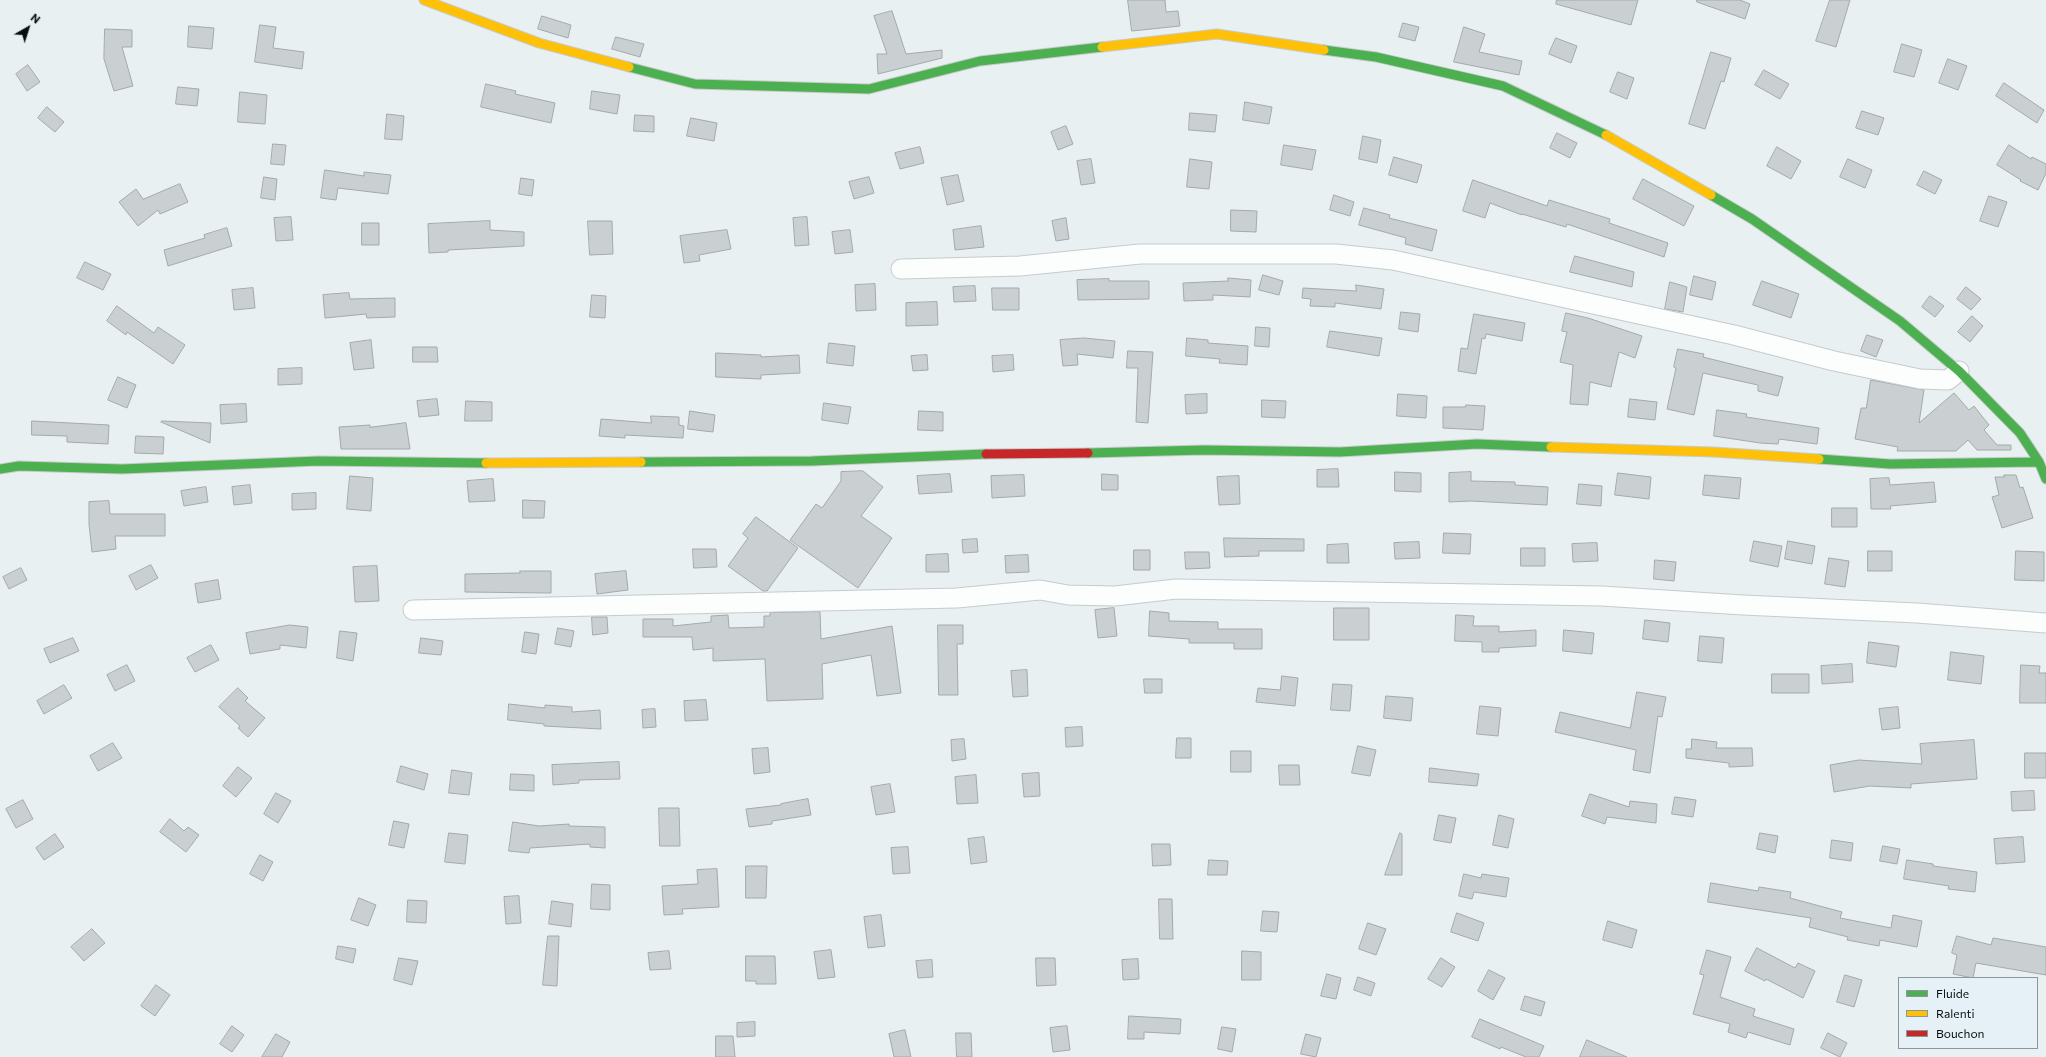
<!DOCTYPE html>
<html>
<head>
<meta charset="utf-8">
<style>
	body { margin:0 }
	#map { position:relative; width:2046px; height:1057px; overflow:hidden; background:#e9f0f2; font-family:Commissioner,sans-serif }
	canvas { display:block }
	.legend { position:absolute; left:1898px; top:977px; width:140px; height:72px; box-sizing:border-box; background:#e5f1f6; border:1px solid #8d9699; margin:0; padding:5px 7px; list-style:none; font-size:12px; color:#090d0e }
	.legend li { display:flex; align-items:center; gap:8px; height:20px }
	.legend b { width:20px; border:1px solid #8d9699 }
	.north { position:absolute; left:8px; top:8px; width:40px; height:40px; -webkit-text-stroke:3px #e5f1f6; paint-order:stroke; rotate:39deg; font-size:11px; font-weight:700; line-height:16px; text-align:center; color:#090d0e }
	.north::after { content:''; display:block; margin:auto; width:14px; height:18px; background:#090d0e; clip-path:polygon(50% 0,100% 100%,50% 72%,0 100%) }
</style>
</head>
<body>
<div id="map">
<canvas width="2046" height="1057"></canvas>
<ul class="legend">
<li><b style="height:5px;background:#4caf50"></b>Fluide</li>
<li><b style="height:5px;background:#ffc107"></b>Ralenti</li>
<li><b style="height:5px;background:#c62828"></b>Bouchon</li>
</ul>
<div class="north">N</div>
</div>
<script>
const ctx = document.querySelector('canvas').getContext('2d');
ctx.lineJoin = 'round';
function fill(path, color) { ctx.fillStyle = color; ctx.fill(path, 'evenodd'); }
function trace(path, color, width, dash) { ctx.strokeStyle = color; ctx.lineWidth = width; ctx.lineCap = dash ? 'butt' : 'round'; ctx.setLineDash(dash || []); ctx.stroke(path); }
const building = new Path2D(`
	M1128 0H1165L1166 12 1178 11 1180 26 1132 31Z
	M1557 0H1638L1631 25 1556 4Z
	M1697 0H1740L1750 4 1745 19 1697 2Z
	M1830 0H1850L1836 47 1816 41Z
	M892 11 906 54 942 50V58L878 74 877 54H887L874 16Z
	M542 16 571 25 568 38 538 29Z
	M1403 23 1419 27 1415 41 1399 37Z
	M260 25 276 27 273 48 304 52 302 69 255 62Z
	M189 26 214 28 212 49 188 47Z
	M1464 27 1485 34 1479 52 1522 61 1519 75 1454 62Z
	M105 29 132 30V47H122L133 86 114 91 104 59Z
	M616 37 644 44 640 57 612 49Z
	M1556 38 1577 46 1571 63 1549 54Z
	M1902 44 1922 50 1914 77 1894 72Z
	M1711 52 1731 58 1724 82 1721 81 1705 129 1689 124Z
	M1948 59 1967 66 1958 90 1939 83Z
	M28 65 40 82 27 91 16 74Z
	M1764 70 1789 84 1780 99 1755 85Z
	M1618 72 1634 78 1627 99 1610 92Z
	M2004 83 2044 110 2037 123 1996 96Z
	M486 84 516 91 515 94 555 103 551 123 481 107Z
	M178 87 199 89 197 106 176 104Z
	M592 91 620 95 617 114 590 109Z
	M240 92 267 95 265 124 238 122Z
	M1245 102 1272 107 1269 124 1243 120Z
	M47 107 64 122 55 132 38 118Z
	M1862 111 1884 118 1878 135 1856 128Z
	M1190 113 1217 115 1215 132 1189 130Z
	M387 114 404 116 402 140 385 139Z
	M635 115 654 116V132L634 131Z
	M691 118 717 123 714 141 687 136Z
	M1066 126 1073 144 1058 150 1051 132Z
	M1557 133 1577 143 1570 158 1550 148Z
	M1363 136 1381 140 1377 163 1359 159Z
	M273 144 286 145 284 165 271 164Z
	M1284 145 1316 150 1312 170 1281 165Z
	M2009 145 2031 159 2032 157 2046 164V173L2038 190 2020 181 2021 180 1997 165Z
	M920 147 924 163 900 169 895 153Z
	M1777 147 1801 161 1791 179 1767 166Z
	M1394 157 1422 165 1417 183 1389 175Z
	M1091 159 1095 183 1081 185 1077 161Z
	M1190 159 1212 162 1209 189 1187 187Z
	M1848 159 1872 170 1865 188 1840 177Z
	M325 170 364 176V172L391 175 388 194 338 188 336 200 321 198Z
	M1924 171 1942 180 1935 194 1917 185Z
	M958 175 964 201 947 205 941 178Z
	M264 177 277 179 275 200 261 198Z
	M869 177 874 193 854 199 849 182Z
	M521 178 534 180 532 196 519 194Z
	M1643 179 1694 206 1684 226 1633 199Z
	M1473 180 1547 206 1549 200 1610 219 1609 223 1668 243 1664 257 1567 224 1566 227 1522 214V215L1490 203 1485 218 1463 211Z
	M180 184 188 202 160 214 158 210 138 226 119 202 136 189 143 199Z
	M1334 195 1354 202 1350 216 1330 210Z
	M1989 196 2007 202 1998 227 1980 221Z
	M1364 208 1390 215 1389 218 1437 230 1432 251 1405 244 1406 238 1359 225Z
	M1231 210 1257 211 1256 232 1231 231Z
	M291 217 293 240 276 241 274 218Z
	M807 217 809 245 795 246 793 218Z
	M1066 218 1069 239 1056 241 1052 221Z
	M490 221V230L524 232V246L448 250V252L429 253 428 224Z
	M588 221H612L613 254 590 255Z
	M362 223H379V245H362Z
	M981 226 984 247 955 250 953 230Z
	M227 228 232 246 168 266 164 250 205 238 204 235Z
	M727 230 731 249 699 255 700 261 684 263 680 236Z
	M850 230 853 252 835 254 832 232Z
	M1575 256 1634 272 1632 287 1570 272Z
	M85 262 111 274 103 290 77 278Z
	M1263 275 1283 281 1279 295 1259 290Z
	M1694 276 1716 282 1712 300 1690 295Z
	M1228 278 1251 280 1250 297 1213 295V300L1184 301 1183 283 1228 281Z
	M1109 279V281H1149V299L1078 300 1077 280Z
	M1762 281 1799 294 1791 318 1753 305Z
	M1670 282 1687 287 1683 312 1665 309Z
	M875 284 876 310 856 311 855 285Z
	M1356 285 1384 289 1381 309 1335 303V307L1310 306 1311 299 1302 298 1303 288 1356 291Z
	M975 286 976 301 954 302 953 287Z
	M1966 287 1981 299 1971 310 1957 299Z
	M253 288 255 308 234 310 232 290Z
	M992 288H1019V310H993Z
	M349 293 350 299 395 298V317L367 318 366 314 325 318 323 295Z
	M592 295 606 296 605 318 590 317Z
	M1930 296 1944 306 1935 317 1922 307Z
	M937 302 938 325 906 326V303Z
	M117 306 154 333 158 327 185 345 173 364 127 332 126 335 107 321Z
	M1401 312 1420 314 1418 332 1399 329Z
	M1566 313 1588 318 1642 336 1635 358 1619 352 1611 387 1590 382 1588 405 1570 404 1573 365 1560 362 1567 332 1562 331Z
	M1474 314 1525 323 1522 341 1486 334 1485 339 1482 338 1476 374 1458 371 1461 348 1467 349Z
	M1972 316 1983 326 1970 342 1958 332Z
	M1256 327 1270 328 1269 347 1255 346Z
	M1330 331 1382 338 1379 356 1327 347Z
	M1867 335 1883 340 1876 357 1861 351Z
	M1084 338 1115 341 1113 358 1077 354 1078 365 1063 366 1060 340Z
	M1187 338 1208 340V343L1248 346 1247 365 1219 363 1220 359 1186 356Z
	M371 340 374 368 354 370 350 343Z
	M829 343 855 346 853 366 827 363Z
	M413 347H437L438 362H413Z
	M1678 349 1704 354 1703 357 1783 377 1778 396 1758 391V385L1703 373 1694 415 1667 409 1676 368 1674 367Z
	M1128 351 1153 352 1148 423 1136 422 1138 368H1127Z
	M716 353 761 355V357L799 355 800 373 761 375V379L716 377Z
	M927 355 928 370 913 371 911 356Z
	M1013 355 1014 370 993 372 992 356Z
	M302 368V384L278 385V369Z
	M118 377 136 385 127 408 108 400Z
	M1871 380 1924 390 1919 423 1954 393 1969 410 1974 406 1989 425 1984 430 1997 445H2011V450H1977L1968 440 1956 451H1897L1898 447 1855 439 1861 408H1866Z
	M1207 394V413L1186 414 1185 395Z
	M1398 394 1427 396 1426 418 1397 416Z
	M437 399 439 415 419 417 417 401Z
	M1630 399 1657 402 1655 420 1628 417Z
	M1262 400 1286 401 1285 418 1262 417Z
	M466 401 492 402V421H465Z
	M824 403 851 407 848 424 822 420Z
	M246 404 247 422 221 424 220 405Z
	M1466 405 1485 406 1483 430 1443 428V407H1465Z
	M1717 410 1747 414 1746 417 1819 428 1817 444 1779 439 1778 444 1760 443 1714 436Z
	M690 411 715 415 713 432 688 429Z
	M919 411 943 412V431L918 430Z
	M651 416 679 417V425L684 426 683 438 625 435V438L599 436 601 419 651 423Z
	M32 421 109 425 108 444 67 442V436L32 435Z
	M162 421 211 423 210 443 161 422Z
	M406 423 410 449H341L339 427 370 425V427Z
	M136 436 164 437 163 454 135 453Z
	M1338 469 1339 487H1317V470Z
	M863 471 883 487 861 516 892 538 858 588 790 540 816 504 822 508 841 481V472Z
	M1395 472 1421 473V492L1395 491Z
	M1471 472V481L1515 482V485L1548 487 1547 505 1471 501 1449 502V473Z
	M1618 473 1651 477 1649 499 1615 495Z
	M950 474 952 492 919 494 917 476Z
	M1102 474 1118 475V490H1102Z
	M1024 475 1025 496 992 498 991 476Z
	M1705 475 1741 478 1739 499 1703 495Z
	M2004 475H2016L2020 488 2023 487 2033 518 2002 528 1992 497 1999 495 1995 477H2004Z
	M350 476 373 478 371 511 347 509Z
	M1239 476 1240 504 1219 505 1217 477Z
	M1889 478 1890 485 1934 482 1936 502 1890 506 1891 509H1871L1870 479Z
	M493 479 495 501 469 502 467 481Z
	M1579 484 1602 486 1601 506 1577 504Z
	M250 485 252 503 234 505 232 487Z
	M206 487 208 502 184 506 181 491Z
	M316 493V509L292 510V494Z
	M523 500 545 501 544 518H523Z
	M109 501 110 514H165V536H115L116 549 92 552 89 524V502Z
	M1832 508H1857V527H1832Z
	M756 517 798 548 767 591H763L728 566 748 538 743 534Z
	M1444 533 1471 534 1470 554 1443 553Z
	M1224 538 1304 539V551H1259V556L1225 557Z
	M977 539 978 552 963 553 962 540Z
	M1754 541 1782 546 1778 567 1750 561Z
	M1788 541 1815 546 1812 564 1785 559Z
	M1419 542 1420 558 1395 559 1394 543Z
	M1597 543 1598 561 1573 562 1572 544Z
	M1348 544 1349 563H1327V545Z
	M1521 548H1545V566H1521Z
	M693 549H716L717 567 694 568Z
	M1134 550H1150V570H1134Z
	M1868 551H1892V571H1868Z
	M2016 551 2044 552V581L2015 580Z
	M1185 552H1209L1210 568 1186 569Z
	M948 554 949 572H926V555Z
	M1028 555 1029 572 1006 573 1005 556Z
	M1829 558 1849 561 1845 587 1825 584Z
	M1655 560 1676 562 1674 581 1654 579Z
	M151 565 158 578 136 590 129 576Z
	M377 566 379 601 355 602 353 567Z
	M21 568 27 580 9 589 3 577Z
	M520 571H551V593L465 592V574L520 573Z
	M626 571 628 590 597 594 595 574Z
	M218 580 221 599 198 603 195 584Z
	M1114 608 1117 636 1098 638 1095 610Z
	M1334 608H1369V640H1334Z
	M1150 611 1169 613V621L1218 622V629H1262V649H1234V643H1189V639L1149 636Z
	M820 612 821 639 892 626 901 693 877 696 871 655 822 664 823 699 767 701 765 659 713 661V648L693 650 692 637H643V619H673V626L711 622V616L728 615 729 628 764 627V616H770V613Z
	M1456 615 1474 616 1473 626H1499V632L1536 630V646L1499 648V652H1482V642L1455 641Z
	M592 617H607L608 633 593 635Z
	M1645 620 1670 623 1668 642 1643 639Z
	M290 625 308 627 306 648 280 645V649L250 654 246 633Z
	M938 625H963V644H957L958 695H939Z
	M558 628 574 631 571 647 555 644Z
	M1564 630 1594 633 1592 654 1563 651Z
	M340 631 357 633 353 661 337 658Z
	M525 632 539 634 536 654 522 652Z
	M1700 636 1724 638 1722 663 1698 661Z
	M73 638 79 651 50 663 44 649Z
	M421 638 443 641 441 655 419 653Z
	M1869 642 1899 646 1896 667 1867 663Z
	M211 645 219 660 195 672 187 658Z
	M1951 652 1984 656 1981 684 1948 680Z
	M1852 664 1853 682 1822 684 1821 666Z
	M127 665 135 681 115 691 107 675Z
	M2021 665 2040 666 2039 673H2046V703H2020Z
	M1027 670 1028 696 1013 697 1011 671Z
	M1772 674H1809V693H1772Z
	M1282 676 1298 678 1295 706 1256 702 1258 688 1280 690Z
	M1144 679H1162V693H1145Z
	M1333 684 1352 685 1350 711 1331 710Z
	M64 685 72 698 44 714 37 701Z
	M238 688 248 698 245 701 265 718 248 737 238 728 240 726 219 707Z
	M1637 692 1666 697 1662 717 1658 716 1650 773 1633 770 1636 750 1555 732 1560 712 1630 728Z
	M1386 696 1413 698 1411 721 1384 718Z
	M706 700 708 720 685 721 684 701Z
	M509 704 545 708V705L572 707V712L600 710 601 729 544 726V724L508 720Z
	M1480 706 1501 708 1498 736 1477 734Z
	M1898 707 1900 728 1882 730 1879 709Z
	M655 709 656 727 643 728 642 710Z
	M1082 727 1083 746 1066 747 1065 728Z
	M1177 738H1191V758H1176Z
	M964 739 966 759 952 761 951 740Z
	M1692 739 1717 742 1716 748H1752L1753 766 1729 767V763L1686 758V749H1691Z
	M1974 740 1977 779 1911 784V788L1870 786 1834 792 1830 765 1859 760 1922 764 1920 744Z
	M113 743 122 758 98 771 90 756Z
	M1358 746 1376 750 1370 776 1352 773Z
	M768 748 770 772 754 774 752 749Z
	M1231 751H1251V772H1231Z
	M2025 753H2046V778H2025Z
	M619 762 620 779 579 780V783L553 785 552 765Z
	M1279 765H1299L1300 785H1280Z
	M401 766 428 774 424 790 397 782Z
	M238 767 252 778 236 797 223 786Z
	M1430 768 1479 774 1477 786 1429 782Z
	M452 770 472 773 469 795 449 793Z
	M1039 773 1040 796 1024 797 1022 774Z
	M511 774 534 775V791L510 790Z
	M976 775 978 803 957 804 955 777Z
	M890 784 895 812 876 815 871 787Z
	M2034 791 2035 810 2012 811 2011 792Z
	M276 793 291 801 278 823 264 814Z
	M1590 794 1629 807 1630 801 1657 804 1656 823 1607 817 1605 824 1582 816Z
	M1675 797 1696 800 1693 817 1672 814Z
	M808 799 811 815 772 821V824L749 827 746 809 781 805V804Z
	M23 800 33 819 16 828 6 809Z
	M659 808H679L680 846H660Z
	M1439 815 1456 818 1451 843 1434 840Z
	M1499 815 1514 819 1508 848 1493 845Z
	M170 819 184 831 188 827 199 835 186 852 160 832Z
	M394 821 409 824 404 848 389 845Z
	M513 822 539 826 569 824V826L605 827V848L590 847V844L530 848 529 853 509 851Z
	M449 833 468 835 465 864 445 862Z
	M1400 833 1402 834V875H1385Z
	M1760 833 1778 836 1775 853 1757 849Z
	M55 834 64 847 44 860 36 848Z
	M984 837 987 862 971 864 968 839Z
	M2023 837 2025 862 1996 864 1994 839Z
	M1832 840 1853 843 1851 861 1830 858Z
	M1152 844H1170L1171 865 1153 866Z
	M1883 846 1900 849 1897 864 1880 861Z
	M908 847 910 873 893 874 891 848Z
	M260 855 273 862 263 881 250 874Z
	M1209 860 1228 861 1227 875H1208Z
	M1907 860 1933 864V866L1977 872 1975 892 1948 889 1949 886 1904 879Z
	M746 866H767L766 898H746Z
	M717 869 719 907 682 909 683 914 664 915 662 886 698 884 697 870Z
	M1464 874 1481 878 1482 874 1509 878 1506 897 1474 892 1472 899 1459 896Z
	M1711 883 1758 891 1759 887 1791 892 1790 898 1842 912 1840 918 1891 928 1893 915 1922 921 1917 947 1880 940 1879 946 1847 940 1848 937 1809 927 1811 918 1708 902Z
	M592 884 610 885V910L591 909Z
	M519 896 521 923 506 924 504 897Z
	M359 898 376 905 368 926 351 920Z
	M1159 899H1172L1173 939H1160Z
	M408 900 427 901 426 923 407 922Z
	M552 901 573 904 571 927 549 924Z
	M1263 911 1279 912 1277 932 1261 931Z
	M1457 913 1484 923 1478 941 1451 932Z
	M881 915 885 946 868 948 864 917Z
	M1608 921 1637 930 1632 948 1603 940Z
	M1368 923 1386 929 1376 955 1359 949Z
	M92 929 105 943 84 961 71 947Z
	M548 936H559L557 986 543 985Z
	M1957 936 1991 945 1993 938 2046 947V975L1976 963 1973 978 1953 974 1957 955 1952 953Z
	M338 946 356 949 353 963 336 959Z
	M1757 948 1795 968 1798 963 1815 971 1803 998 1766 979 1765 981 1745 971Z
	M831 950 835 977 818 979 814 952Z
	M1707 950 1731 957 1720 997 1755 1009 1753 1016 1794 1029 1790 1045 1748 1032 1746 1038 1728 1032 1730 1024 1693 1014 1704 975 1700 974Z
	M669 951 671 969 650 970 648 953Z
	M1242 951 1261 952V980H1242Z
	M746 956H775L776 984H756V981H746Z
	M399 958 418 961 412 985 394 980Z
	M1036 958H1055L1056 985 1037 986Z
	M1441 958 1455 967 1442 987 1428 979Z
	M1138 959 1139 979 1123 980 1122 960Z
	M932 960 933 977 918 978 916 961Z
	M1489 970 1505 978 1493 1000 1478 991Z
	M1327 974 1341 978 1336 999 1321 996Z
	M1845 975 1862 980 1854 1007 1837 1002Z
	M1358 977 1375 983 1371 996 1354 990Z
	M156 985 170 995 155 1016 141 1006Z
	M1525 996 1545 1002 1541 1016 1521 1010Z
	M1129 1016 1181 1019 1180 1034 1144 1032V1039H1128Z
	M1480 1019 1544 1046 1539 1057H1526L1501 1047 1500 1049 1472 1037Z
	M755 1022V1036L737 1037V1023Z
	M232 1026 244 1035 232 1052 220 1044Z
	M1067 1026 1070 1050 1053 1052 1050 1028Z
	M1222 1027 1236 1029 1232 1052 1218 1049Z
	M905 1030 911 1057H894L889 1034Z
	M956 1033H971L972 1057H957Z
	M1828 1033 1847 1043 1840 1057 1821 1048Z
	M276 1034 290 1042 282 1057H262Z
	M1306 1034 1321 1038 1316 1057 1301 1054Z
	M716 1036H733L735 1057H716Z
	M1587 1040 1627 1057H1580Z`);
fill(building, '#cacfd1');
trace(building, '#a4a9ab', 1);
const street = new Path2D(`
	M901 269 1020 266 1140 254H1336L1393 260 1734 335 1834 361 1920 379 1948 380 1959 371
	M413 610 957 598 1040 590 1068 595 1115 596 1176 589 1602 596 1743 605 1917 613 2046 623`);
const fast = new Path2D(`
	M1324 50 1376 57 1503 86 1606 135
	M629 67 695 84 869 89 980 61 1102 47
	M1711 195 1752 219 1900 321 1959 371 2020 433 2039 462 2046 479
	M1088 453 1204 450 1340 452 1477 444 1551 447
	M1819 459 1890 464 2039 462
	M641 462 812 461 986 454
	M0 469 19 466 122 469 318 461 486 463`);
const slow = new Path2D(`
	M424 0 539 43 629 67
	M1102 47 1217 34 1324 50
	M1606 135 1711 195
	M1551 447 1713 452 1819 459
	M486 463 641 462`);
const jam = new Path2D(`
	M986 454 1088 453`);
trace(street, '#c6cbcd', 21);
trace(fast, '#c6cbcd', 11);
trace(slow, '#c6cbcd', 11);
trace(jam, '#c6cbcd', 11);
trace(street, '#fcfdfd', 19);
trace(fast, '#4caf50', 9);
trace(slow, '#ffc107', 9);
trace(jam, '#c62828', 9);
</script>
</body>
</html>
